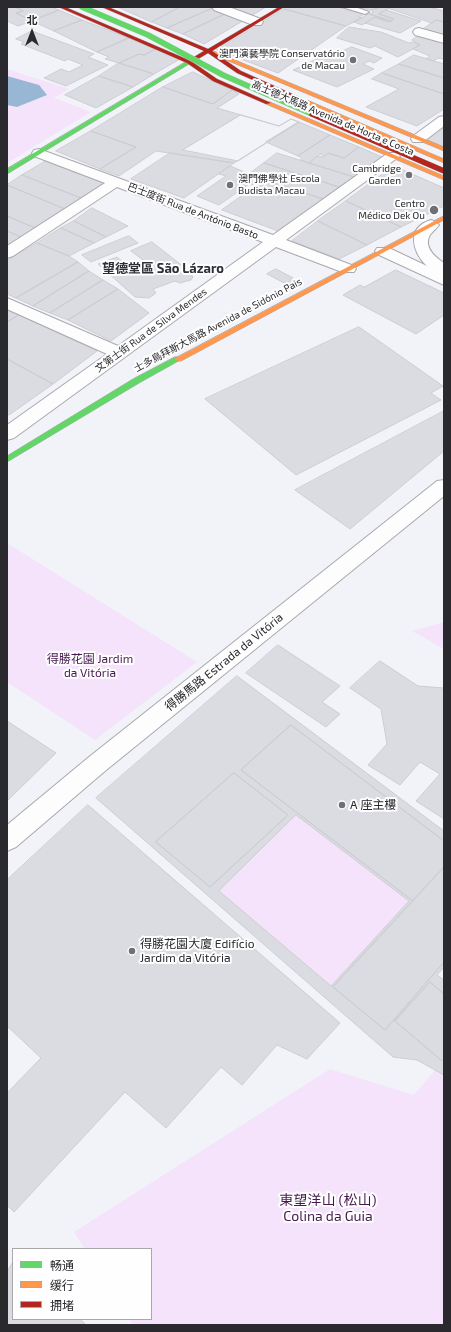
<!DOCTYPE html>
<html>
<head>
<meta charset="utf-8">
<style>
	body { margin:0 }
	#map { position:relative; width:451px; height:1332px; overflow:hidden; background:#f2f3f9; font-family:"Exo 2","Noto Sans SC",sans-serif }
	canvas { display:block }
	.frame { position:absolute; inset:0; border:8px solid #29292e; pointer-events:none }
	.legend { position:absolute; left:12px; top:1248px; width:140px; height:72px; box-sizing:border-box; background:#fefefe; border:1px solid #a9a9ab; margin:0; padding:5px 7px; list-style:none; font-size:12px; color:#29292e }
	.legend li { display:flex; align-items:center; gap:8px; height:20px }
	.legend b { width:20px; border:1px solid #a9a9ab }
	.north { position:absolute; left:12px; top:12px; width:40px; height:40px; -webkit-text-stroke:3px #fefefe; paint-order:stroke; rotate:0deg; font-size:11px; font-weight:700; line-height:16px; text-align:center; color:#29292e }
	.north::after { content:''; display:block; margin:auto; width:14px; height:18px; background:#29292e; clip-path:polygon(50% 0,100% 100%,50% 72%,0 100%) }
</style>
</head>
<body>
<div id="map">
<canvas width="451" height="1332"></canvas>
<div class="frame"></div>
<ul class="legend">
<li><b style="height:5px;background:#63d668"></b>畅通</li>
<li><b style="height:5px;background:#ff974d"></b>缓行</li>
<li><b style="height:5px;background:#b3261e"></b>拥堵</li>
</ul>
<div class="north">北</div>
</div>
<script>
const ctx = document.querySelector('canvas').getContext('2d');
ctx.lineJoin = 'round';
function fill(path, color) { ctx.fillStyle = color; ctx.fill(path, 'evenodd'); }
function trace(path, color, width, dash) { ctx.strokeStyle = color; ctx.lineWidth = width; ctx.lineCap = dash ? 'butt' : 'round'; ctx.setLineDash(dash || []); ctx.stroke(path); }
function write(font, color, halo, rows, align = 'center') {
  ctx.font = font + ' "Exo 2","Noto Sans SC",sans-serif'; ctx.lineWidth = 4; ctx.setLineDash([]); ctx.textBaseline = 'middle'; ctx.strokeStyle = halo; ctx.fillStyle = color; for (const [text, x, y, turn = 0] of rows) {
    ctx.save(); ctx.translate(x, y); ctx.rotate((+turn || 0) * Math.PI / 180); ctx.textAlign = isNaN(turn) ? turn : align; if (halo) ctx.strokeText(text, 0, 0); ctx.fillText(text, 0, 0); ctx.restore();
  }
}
fill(new Path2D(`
	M7 69 69 89 54 98 91 112 7 163Z
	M7 543 197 662 95 740 7 682Z
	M444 622V649L412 631Z
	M296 815 409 901 331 986 219 891Z
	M444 1059V1325H133L129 1319H151V1249H85L74 1232 330 1069 414 1095Z`), '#f4e3fa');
fill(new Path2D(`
	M7 76 39 85 47 95 17 107 7 105Z`), '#98b7d5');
const building = new Path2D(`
	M7 7H15L23 11 16 13 32 21 18 26 7 21Z
	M15 7H51L59 10 32 21 16 13 23 11Z
	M118 7H180L152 22Z
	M180 7H210L213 8 167 28 152 22Z
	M223 7H266L251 16Z
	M288 7H338L364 14 359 17 362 18 346 26 284 9Z
	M356 7H381L371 10Z
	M385 7H429L444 11V22L436 20 433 23Z
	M385 7 389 8 379 14 394 19 392 21 369 14 374 12 371 10Z
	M213 8 227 13 183 34 167 28Z
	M284 9 346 26 278 73 217 50Z
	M59 10 82 20 54 31 32 21Z
	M386 10 421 21 400 33 365 23 375 17 389 22 394 19 379 14Z
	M227 13 246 19 204 44 183 34Z
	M369 14 392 21 389 22 375 17 362 25 354 22Z
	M82 20 129 38 97 52 54 31Z
	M436 20 444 22V37L422 30Z
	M349 27 381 32 409 43 413 42 420 45 398 57 375 46 370 48 337 38Z
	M32 31 94 54 88 57 108 65 66 86 44 78 61 69 69 72 83 65 68 59 65 61 21 44 24 42 16 39Z
	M419 36 444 43V59L438 58 433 61 426 59 430 56 413 49 420 45 412 40Z
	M129 38 156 49 144 55 139 54 119 63 105 59 109 57 97 52Z
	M352 47 382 58 374 63 369 61 363 64 374 69 337 87 293 70 332 52 341 55 346 53 343 51Z
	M156 49 180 59 154 74 119 63 139 54 144 55Z
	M414 55 444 64V78L399 64Z
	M119 63 154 74 133 87 99 76Z
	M399 64 444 78V94L382 73Z
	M193 72 232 90 213 104 163 87Z
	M382 73 444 94V109L417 126 366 107 399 89 372 79Z
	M99 76 133 87 96 108 65 95Z
	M163 87 213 104 232 90 239 94 217 108 279 126 291 119 299 122 234 163 156 151 119 176 100 169 136 147 91 131Z
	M241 115 279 126 291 119 299 122 238 161 183 150Z
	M299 122 330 135 298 156 266 142Z
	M444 128V149L425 140Z
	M91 131 136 147 100 169 56 151Z
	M330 135 359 147 344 158 328 153 325 156 320 154 309 163 300 160 302 158 298 156Z
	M359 147 382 157 354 177 309 163 317 156 323 157 328 153 344 158Z
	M170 153 234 163 184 198 131 179Z
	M277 153 309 163 354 177 339 187 264 163Z
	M46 161 56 165 104 183 81 198 22 175Z
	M264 163 339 187 323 199 249 174Z
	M230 166 264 180 256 186 249 184 219 205 197 196 226 176 219 174Z
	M394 166 444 188V206L401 227 346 201Z
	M22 175 81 198 65 209 7 185Z
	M264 180 323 199 278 231 222 210Z
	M7 185 65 209 35 228 7 216Z
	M346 201 401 227 367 245 318 221Z
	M92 208 128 226 106 237 74 221Z
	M7 216 35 228 21 237 7 231Z
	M74 221 106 237 94 243 61 228Z
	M318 221 367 245 339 259 292 241Z
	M61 228 94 243 69 256 37 243Z
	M7 231 21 237 7 247Z
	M129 236 138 243 91 262 82 255Z
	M152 242 189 271 193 277 191 280 180 283 175 281 153 289 156 293 149 298 135 297 98 264 117 257 131 269 147 263 131 251Z
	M37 243 69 256 78 262 16 298 7 294V261Z
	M78 262 89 271 33 306 16 298Z
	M276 269 293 278 290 280 294 283 290 286 267 274Z
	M396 270 444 293V315L416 334 343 295 360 285 364 287Z
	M89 271 103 280 50 313 33 306Z
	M103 280 118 289 68 320 50 313Z
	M118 289 149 313 111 341 68 320Z
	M7 310 19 315 7 322Z
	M19 315 82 344 97 351 53 384 7 359V322Z
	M359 327 443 386 431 393 441 400 296 475 205 399Z
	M7 359 53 384 9 415 7 414Z
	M444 411V451L350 529 295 490Z
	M278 645 340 686 322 702 340 714 326 727 246 673Z
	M380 661 418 686 444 688V819L416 801 440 774 420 762 400 785 368 765 387 744 381 709 350 688Z
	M237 676 444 831V841L291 725 241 770 413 901 333 987 385 1030 444 962V967L437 975 444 980V994L430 982 395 1021 442 1061 444 1059V1075L417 1060 393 1057 96 798ZM234 773 288 815 210 887 156 842ZM296 815 409 901 331 986 219 891Z
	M7 721 56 753 7 801Z
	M291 725 444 841V867L413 901 241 770Z
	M234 773 288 815 210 887 156 842Z
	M88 805 340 1023 307 1059 277 1045 242 1085 221 1067 166 1128 125 1092 14 1212 7 1205V1093L41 1058 7 1026V880Z
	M444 867V962L385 1030 333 987Z
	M430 982 444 994V1059L442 1061 395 1021Z
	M13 1262V1319H80L86 1325H7V1272Z`);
fill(building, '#dadce1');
trace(building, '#cccdd2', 1);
const lane = new Path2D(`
	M342 7H355L369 12 365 14Z`);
const street = new Path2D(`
	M212 7H229L261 19 263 22 261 25H253L214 10Z
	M419 28 444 35V43L415 35 413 32 415 29Z
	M444 116V126L423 142H413L411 139 413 136 439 117Z
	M39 149 273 235 388 153H398L400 156 286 240 354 266 356 269 354 272H342L276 247 14 438 7 440V425L107 354 7 309V298L118 346 263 242 117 187 13 256 7 258V246L105 183 34 156 32 153 34 150Z
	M431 220 436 222 439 225C436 229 433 231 430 235 423 247 435 257 444 263V285L377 254 375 251 377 248H389L427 266C412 252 406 227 431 220Z
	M444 480V496L105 771 16 847 7 851V825L89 757 437 481Z`);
const fast = new Path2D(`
	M194 57 199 58 7 174V169Z
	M175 357H178L182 359 139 383 7 462V456L133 379Z`);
const slow = new Path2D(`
	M207 50H211L444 147V151L207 52Z
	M303 100H307L444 159V163L303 102Z
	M266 102H270L444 176V180L266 104Z
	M444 216V220L181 361H178L174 359Z`);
const jam = new Path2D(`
	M59 7H65L191 61 217 79 271 103 266 104 213 81 187 63Z
	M102 7H108L208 49 279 7H284L212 51 241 71 308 101 303 102 237 73 208 53 198 59H194V57L204 51Z`);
trace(lane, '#a9a9ae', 2);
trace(street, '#a9a9ae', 2);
trace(fast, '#a9a9ae', 1);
trace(slow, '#a9a9ae', 1);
trace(jam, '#a9a9ae', 1);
fill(lane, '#fdfdfe');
fill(street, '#fdfdfe');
fill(fast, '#63d668');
fill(slow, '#ff974d');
fill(jam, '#b3261e');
const fastBridge = new Path2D(`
	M82 7 148 35 223 75 312 114`);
const jamBridge = new Path2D(`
	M312 114 444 171`);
trace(fastBridge, '#cfd0d3', 6, []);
trace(jamBridge, '#cfd0d3', 6, []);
trace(fastBridge, '#63d668', 5.5);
trace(jamBridge, '#b3261e', 5.5);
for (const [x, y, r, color] of [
	[353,60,4,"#6f7075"],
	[409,175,4,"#6f7075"],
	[230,185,4,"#6f7075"],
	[434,210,5,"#6f7075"],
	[342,805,4,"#6f7075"],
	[132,951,4,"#6f7075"]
]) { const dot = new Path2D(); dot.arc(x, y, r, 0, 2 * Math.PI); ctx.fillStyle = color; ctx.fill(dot); trace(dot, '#fefefe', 1.5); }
write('10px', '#29292e', '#fefefe', [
	["澳門演藝學院 Conservatório",345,54],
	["de Macau",345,66],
	["Cambridge",401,169],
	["Garden",401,181],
	["澳門佛學社 Escola",238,179,"left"],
	["Budista Macau",238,191,"left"],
	["Centro",425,204],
	["Médico Dek Ou",425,216]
], 'right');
write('10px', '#29292e', '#fefefe', [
	["高士德大馬路 Avenida de Horta e Costa",333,118,23],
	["巴士度街 Rua de António Basto",193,211,21],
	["士多鳥拜斯大馬路 Avenida de Sidónio Pais",218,325,-28],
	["文第士街 Rua de Silva Mendes",151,330,-36]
]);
write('12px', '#481951', '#fefefe', [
	["得勝花園 Jardim",90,659],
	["da Vitória",90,673]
]);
write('12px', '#29292e', '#fefefe', [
	["得勝馬路 Estrada da Vitória",224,662,-39]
]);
write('12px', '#29292e', '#fefefe', [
	["A 座主樓",350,805],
	["得勝花園大廈 Edifício",140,944],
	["Jardim da Vitória",140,958]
], 'left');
write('bold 13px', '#2e2e38', '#fefefe', [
	["望德堂區 São Lázaro",163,269]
]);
write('14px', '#481951', '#fefefe', [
	["東望洋山 (松山)",328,1200],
	["Colina da Guia",328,1216]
]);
</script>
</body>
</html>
